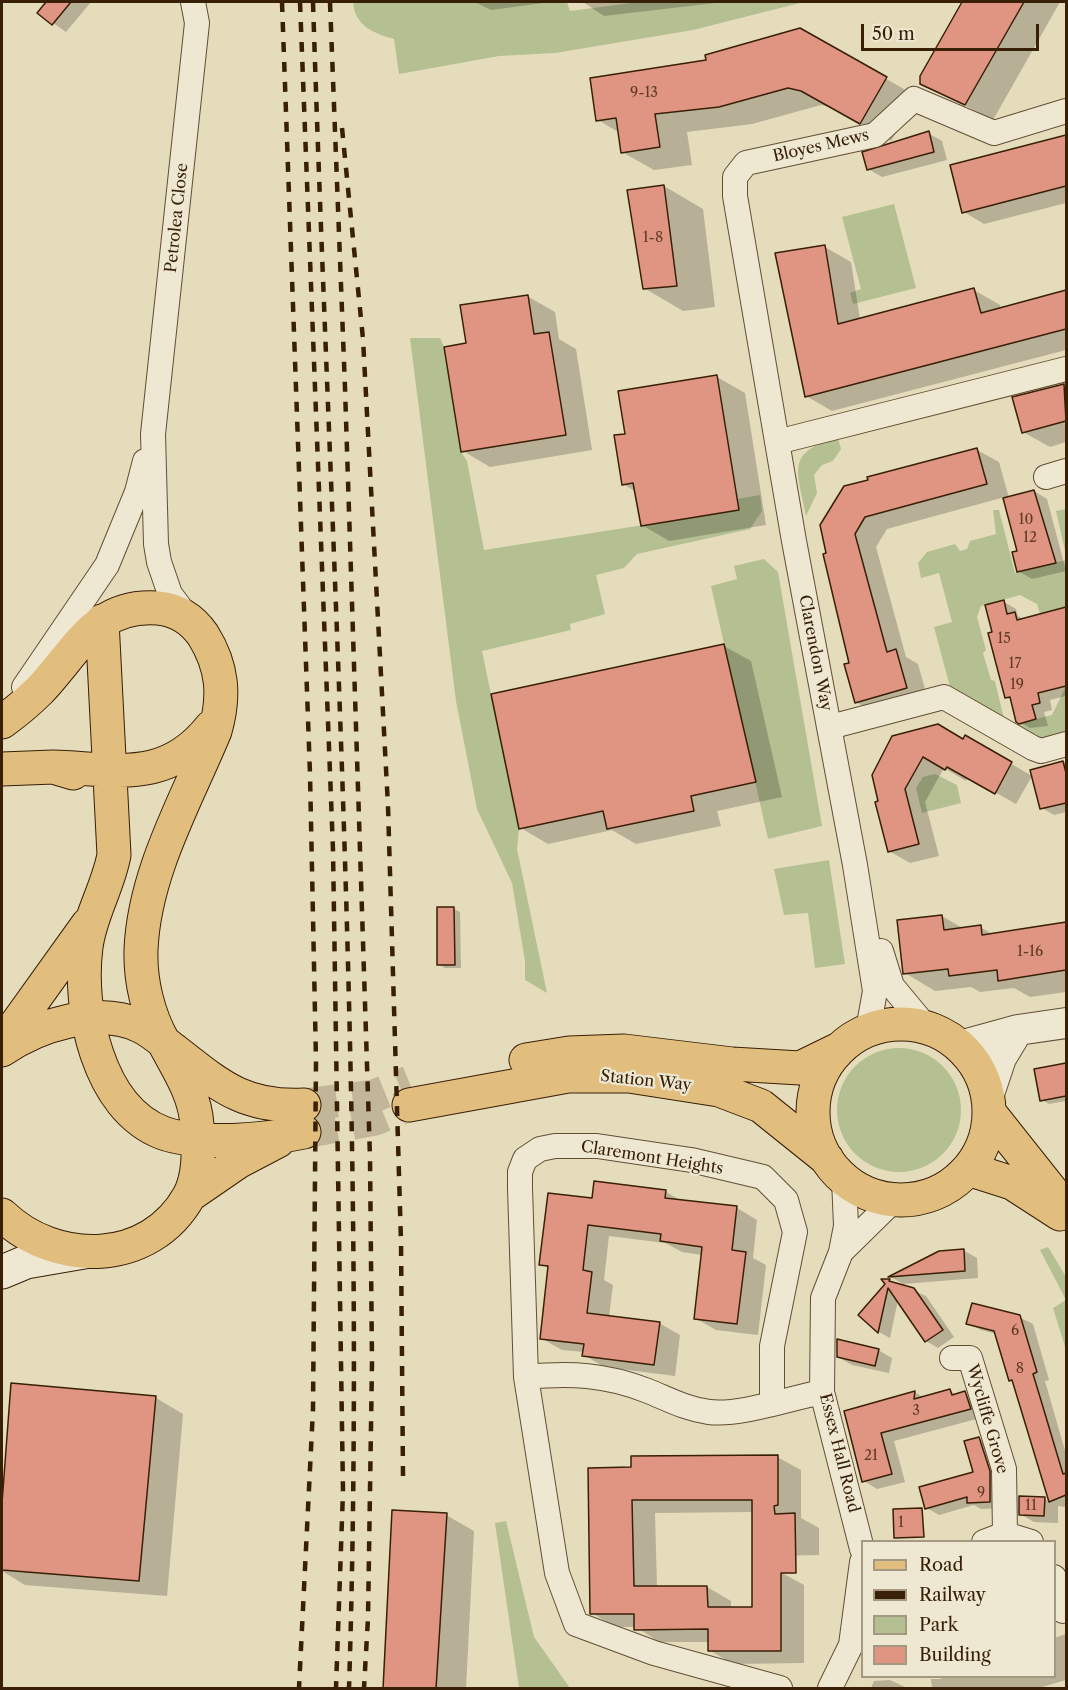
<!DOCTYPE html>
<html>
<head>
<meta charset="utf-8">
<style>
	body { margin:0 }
	#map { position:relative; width:1068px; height:1690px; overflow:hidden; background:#e5dcbc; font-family:"Libre Caslon Text",serif }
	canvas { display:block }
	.frame { position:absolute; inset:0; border:3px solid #381f06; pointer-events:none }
	.legend { position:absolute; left:861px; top:1540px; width:195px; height:138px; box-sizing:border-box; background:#eee8d3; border:2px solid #a59881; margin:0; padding:8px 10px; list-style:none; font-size:18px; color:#381f06 }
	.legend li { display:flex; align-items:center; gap:12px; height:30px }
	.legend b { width:30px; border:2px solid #a59881 }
	.scale { position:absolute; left:861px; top:24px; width:178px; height:27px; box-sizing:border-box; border:3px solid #381f06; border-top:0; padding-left:8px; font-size:18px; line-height:21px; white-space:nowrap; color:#381f06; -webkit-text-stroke:4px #eee8d3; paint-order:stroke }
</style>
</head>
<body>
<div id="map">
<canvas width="1068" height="1690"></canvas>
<div class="frame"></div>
<ul class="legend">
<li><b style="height:8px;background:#e2be7e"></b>Road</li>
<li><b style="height:8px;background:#381f06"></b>Railway</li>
<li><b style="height:16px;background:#b4c091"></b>Park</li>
<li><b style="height:16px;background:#e09583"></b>Building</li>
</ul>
<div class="scale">50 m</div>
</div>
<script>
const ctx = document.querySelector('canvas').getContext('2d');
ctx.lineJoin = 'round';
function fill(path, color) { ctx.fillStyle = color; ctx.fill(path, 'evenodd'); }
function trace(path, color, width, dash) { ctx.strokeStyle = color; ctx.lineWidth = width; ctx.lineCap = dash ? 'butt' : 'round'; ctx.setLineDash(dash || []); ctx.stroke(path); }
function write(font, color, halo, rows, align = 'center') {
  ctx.font = font + ' "Libre Caslon Text",serif'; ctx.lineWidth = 4.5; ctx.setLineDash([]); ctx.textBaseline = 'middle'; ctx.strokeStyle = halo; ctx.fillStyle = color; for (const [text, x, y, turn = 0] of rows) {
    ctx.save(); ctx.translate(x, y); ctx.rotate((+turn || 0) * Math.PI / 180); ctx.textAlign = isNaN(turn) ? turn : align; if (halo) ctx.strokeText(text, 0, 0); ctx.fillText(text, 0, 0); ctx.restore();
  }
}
fill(new Path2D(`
	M353 2H567L570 11 639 2H804L693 30 555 53 499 56 399 74 394 39C373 33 355 26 353 2Z
	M894 204 916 288 853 304 850 293 861 289 842 217Z
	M410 338H440L444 347 461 452 467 461 484 550 739 510 737 499 760 495 762 511 750 529 637 554 624 568 596 575 605 614 570 624 571 630 482 651 519 829 517 849 547 993 525 980V961L512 883 477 809 456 701Z
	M838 438 841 449 833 461 822 465 814 475 817 493 806 516C798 471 784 452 838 438Z
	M1066 509V555L1056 511Z
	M993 510H999L1015 573 1066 560V607L1040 614 1037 604 1020 595 981 606 977 617 986 650 983 653 991 680 995 681 1004 719 1017 724 1052 715 1066 686V735L1038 740 955 694 950 687 934 627 952 622 939 573 921 578 918 563 927 552 955 544 960 551 967 549 970 541 996 534Z
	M764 559 778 572 822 826 768 839 711 586 737 579 734 566Z
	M935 774 957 785 961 803 922 813 916 788 923 777Z
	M829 860 845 964 815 968 808 913 784 915 774 869Z
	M837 1110a62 62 0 1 1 124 0a62 62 0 1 1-124 0Z
	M1048 1247 1066 1277V1350L1053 1308 1066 1300 1040 1250Z
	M506 1521 534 1637 570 1688H519L495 1523Z`), '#b4c091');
fill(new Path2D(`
	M48 2H91L66 32 39 13Z
	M475 2H551L491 10Z
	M583 2H724L604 16Z
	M964 2H1060L993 120 922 83V76Z
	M800 30 918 97 891 141 834 108 821 105 752 124 687 132 692 165 654 170 622 152 620 133 598 120 708 62Z
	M928 133 942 141 947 160 882 177 868 169 879 150 889 143Z
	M1064 138 1066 139V203L984 224 964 212Z
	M664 186 703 209 715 307 683 311 644 288Z
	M825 247 851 262 860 319 974 290 1000 305 1001 309 1066 292V350L832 411 806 396Z
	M527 296 555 312 559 339 576 349 592 450 490 467 463 451 468 344Z
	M717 377 745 393 766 525 669 541 642 525 636 492 623 484 627 435Z
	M1064 386 1066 387V442L1050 447 1023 432Z
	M977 450 999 462 1009 498 1034 491 1047 499 1066 571 1032 579 1018 571 1019 552 1005 497 887 529 876 547 906 657 918 664 928 700 878 715 856 702 821 525Z
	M1004 602 1016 609 1018 616 1025 620 1066 609V696L1050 700 1052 710 1044 712 1048 726 1030 728 1018 721 1013 701 1006 697 994 633Z
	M724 646 751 661 782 797 717 811 721 826 636 844 612 830 548 844 521 828Z
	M966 737 1032 776 1016 804 968 777 966 781 944 768 925 802 939 856 910 863 889 851 873 775 964 741Z
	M1066 762V812L1054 815 1042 808 1032 771Z
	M454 909 460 912 461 968H445L439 964Z
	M942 916 964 929 980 927 994 935 1066 923V992L1030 997 1014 988 980 992 971 987 935 991 905 973Z
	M1066 1065V1101L1049 1104 1042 1100 1036 1070Z
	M666 1192 682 1201 737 1208 757 1220 753 1258 766 1265 758 1335 716 1330 695 1318 703 1255 682 1252 665 1243 609 1236 604 1280 613 1285 609 1317 659 1323 680 1335 675 1376 604 1367 584 1355V1352L562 1350 541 1338 550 1269 541 1264 593 1200Z
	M963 1250 977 1258 978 1278 903 1284 891 1277 939 1252Z
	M889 1280 926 1296 954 1337 938 1348 926 1341 898 1300 890 1338 879 1332 860 1315Z
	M1019 1317 1033 1324 1049 1380 1045 1381 1066 1454V1507L1058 1506V1523L1034 1522 1020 1514 1045 1499 1050 1502 1014 1382 1010 1380 997 1334 981 1330 968 1323Z
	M878 1350 892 1358 889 1373 852 1365 838 1357Z
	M12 1384 156 1398 183 1414 167 1596 25 1585 2 1571V1523Z
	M950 1391 957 1395 965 1393 979 1401 984 1417 894 1441 905 1482 877 1489 864 1481 845 1412 915 1392 924 1398Z
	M979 1438 991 1445 1002 1508 981 1509 974 1505 939 1515 927 1508 975 1473Z
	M777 1457 801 1470V1518L819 1528V1555L777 1556 753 1512 655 1513 657 1587H707L731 1601V1608H754L780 1572 804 1585V1663L733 1664 709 1650V1642H659L636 1627H615L592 1613 633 1469Z
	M446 1515 474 1531 466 1688H384Z
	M1066 1634V1680L1039 1688H932L931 1679H941L940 1676H1054V1638Z
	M890 1680 907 1688H871L874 1681Z`), '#0003');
const building = new Path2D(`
	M46 2H71L52 25 37 13Z
	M962 2H1024L965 105 920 84V76Z
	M800 28 887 77 860 124 801 91 788 88 719 107 655 114 660 147 621 153 616 118 596 121 590 78 706 60 705 55Z
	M929 131 934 152 867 170 862 152Z
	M1066 135V186L962 213 950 165Z
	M664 185 677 286 643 289 627 190Z
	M825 245 838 324 974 288 981 313 1066 290V329L805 397 775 253Z
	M528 295 534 334 549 332 566 435 461 452 444 347 466 343 460 305Z
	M717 375 739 510 641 526 633 483 622 485 614 435 625 434 618 391Z
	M1064 384 1066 421 1022 433 1012 397Z
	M977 448 987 484 865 517 855 534 887 652 896 649 907 688 855 703 844 664 849 663 823 554 826 553 820 525 844 486 868 480 867 477Z
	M1034 490 1056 563 1017 572 1012 552 1017 551 1003 498Z
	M1004 600 1007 614 1015 612 1017 620 1066 607V686L1038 693 1040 703 1032 705 1036 719 1019 724 1016 722 1010 697 1005 698 988 633 992 632 985 605Z
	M724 644 756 782 691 796 694 811 607 829 603 811 519 829 491 694Z
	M938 724 963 739 965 735 1012 762 995 794 947 767 945 770 923 757 905 789 919 844 888 852 875 802 878 801 872 775 892 736Z
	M1063 761 1066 773V803L1040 809 1030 770Z
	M437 907H454L455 965H437Z
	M942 915 944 930 981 925 982 935 1066 922V970L998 981 997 970 949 976 948 969 903 974 897 920Z
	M1066 1063V1096L1040 1101 1034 1069Z
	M594 1181 666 1190 665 1198 737 1206 732 1250 746 1252 737 1324 694 1319 702 1247 660 1241 661 1234 588 1225 583 1270 592 1272 587 1313 660 1322 654 1365 582 1356 584 1344 540 1339 548 1266 539 1265 548 1193 592 1198Z
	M964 1249 965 1271 888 1277 939 1251Z
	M881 1279H890L889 1281 914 1288 943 1330 925 1342 888 1288 878 1333 858 1315 885 1284Z
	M972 1303 1020 1315 1037 1372 1033 1374 1040 1397 1063 1474 1066 1473V1495L1049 1502 1012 1380 1009 1381 994 1331 966 1324Z
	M837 1339 879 1349 875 1366 837 1357Z
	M11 1383 156 1396 139 1581 2 1570V1503Z
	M950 1389 952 1395 965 1391 971 1409 881 1433 892 1474 862 1482 844 1411 915 1391 914 1399Z
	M979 1437 990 1471V1502L967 1503V1497L925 1509 919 1487 973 1472 964 1441Z
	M778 1455V1505L774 1506 775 1514 795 1513 796 1573H781V1651H708V1629L634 1630V1614H590L588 1468 631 1467V1456ZM632 1500H752V1607H708L707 1586H634Z
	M1019 1496 1045 1497 1044 1516 1019 1515Z
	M922 1508 924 1537 894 1538 893 1509Z
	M392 1510 447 1513 436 1689H383Z`);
fill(building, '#e09583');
trace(building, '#381f06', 1.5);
trace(new Path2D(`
	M304 1105 374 1096 409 1082
	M304 1132 375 1119 409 1105`), '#c2b698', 33, [33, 16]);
const minor = new Path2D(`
	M777 442 1066 369
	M1046 477 1066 471
	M188 618 170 594 159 562 156 544 153 434 197 23 193 2
	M24 687 107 565 137 492 145 461
	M830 727 944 697 1033 748 1041 751 1066 744
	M881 951 892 986 926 1027
	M868 1030 875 991 855 865 794 541 735 196V177L746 163 875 135 914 99 994 133 1066 111
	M844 1179 846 1226 841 1252 823 1298 822 1392 862 1549
	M841 1252 894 1200
	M952 1358H970L1004 1469 1005 1534
	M526 1377C570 1373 605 1374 648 1391 668 1399 686 1409 709 1412 739 1416 791 1398 822 1392
	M772 1402V1346L795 1232 786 1200 763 1177 691 1160 597 1146H555L540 1149 525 1159 520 1172V1188L526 1377 557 1573 576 1624 654 1653 780 1688
	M984 1542 1005 1534 1031 1542
	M1054 1577 1063 1611
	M830 1688 851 1645 862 1562`);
const tertiary = new Path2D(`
	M960 1046 1018 1030 1066 1023
	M988 1097 1001 1058 1018 1030`);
const secondary = new Path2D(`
	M2 1272 26 1262 84 1252`);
const primary = new Path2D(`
	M102 621 114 855C108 887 90 915 86 947 78 1008 97 1108 163 1133 199 1146 266 1140 304 1132
	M2 722C16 712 28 702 40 690 77 651 96 603 158 608 178 610 192 619 203 635 223 667 225 696 215 731 186 801 144 873 141 950 140 981 148 1014 163 1041 177 1068 195 1093 197 1125 199 1147 200 1176 189 1196 150 1266 56 1267 2 1215
	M53 767C117 769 166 784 211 727
	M2 769 53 767 73 773
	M813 1112a88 88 0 1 1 176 0a88 88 0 1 1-176 0Z
	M2 1044 88 924
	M2 1050C38 1025 98 1006 140 1026 153 1032 163 1042 174 1050 219 1085 243 1108 304 1105
	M526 1060 569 1053 624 1051 732 1064 800 1068 839 1049
	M409 1105 568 1076H629L719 1090 761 1106 827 1159
	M989 1112 1066 1209
	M968 1169 1012 1183 1060 1214
	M190 1195 238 1162 278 1141`);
trace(minor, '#634e34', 26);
trace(tertiary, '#634e34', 32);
trace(secondary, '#381f06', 35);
trace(primary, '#381f06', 35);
trace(minor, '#eee8d3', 24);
trace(tertiary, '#eee8d3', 30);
trace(secondary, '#eee8d3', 33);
trace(primary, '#e2be7e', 33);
trace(new Path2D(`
	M282 2 310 774 316 1061 313 1409 299 1688
	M300 2 333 850 343 1491 336 1688
	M313 2C331 564 367 1126 349 1688
	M330 2 345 388 370 1157 372 1363 368 1618 364 1688
	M342 128 363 339 388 806 401 1242 403 1476`), '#381f06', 4.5, [10, 10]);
write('14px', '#623c25', null, [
	["9-13",644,93],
	["1-8",653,238],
	["10",1026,520],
	["12",1030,538],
	["15",1004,639],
	["17",1015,664],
	["19",1017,685],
	["1-16",1030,952],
	["6",1015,1331],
	["8",1020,1369],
	["3",916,1411],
	["21",871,1456],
	["9",981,1493],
	["11",1031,1506],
	["1",901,1523]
]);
write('16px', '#381f06', '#eee8d3', [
	["Bloyes Mews",821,146,-13],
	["Petrolea Close",177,218,-84],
	["Clarendon Way",815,653,79],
	["Station Way",646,1081,6],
	["Claremont Heights",652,1158,9],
	["Wycliffe Grove",987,1419,74],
	["Essex Hall Road",839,1453,76]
]);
</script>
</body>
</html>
